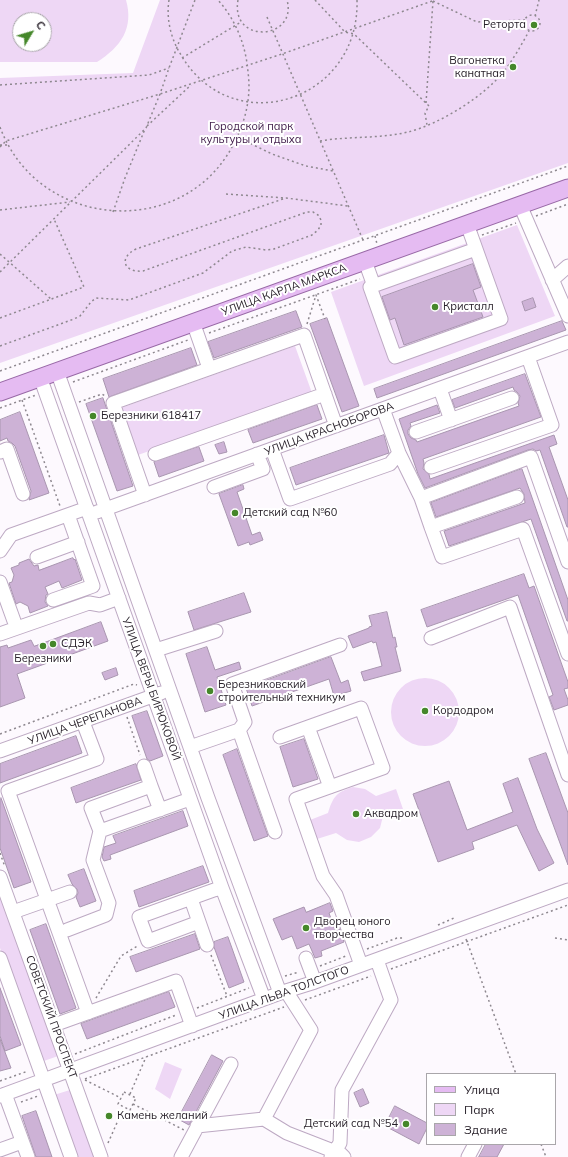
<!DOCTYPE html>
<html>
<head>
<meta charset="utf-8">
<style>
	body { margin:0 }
	#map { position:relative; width:568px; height:1157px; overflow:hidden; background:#fdf9fe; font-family:Mulish,sans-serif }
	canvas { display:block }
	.legend { position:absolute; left:426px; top:1073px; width:130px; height:72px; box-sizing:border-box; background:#fff; border:1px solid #a9a6aa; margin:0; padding:5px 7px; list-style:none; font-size:12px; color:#28212a }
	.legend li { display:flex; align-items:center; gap:8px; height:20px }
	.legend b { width:20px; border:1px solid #a9a6aa }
	.north { position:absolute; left:12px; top:12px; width:40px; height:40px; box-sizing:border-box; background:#fff; border:1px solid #a9a6aa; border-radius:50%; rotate:52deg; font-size:11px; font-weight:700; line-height:16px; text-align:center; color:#28212a }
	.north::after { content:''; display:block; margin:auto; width:14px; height:18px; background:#45872a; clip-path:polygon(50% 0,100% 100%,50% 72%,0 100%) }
</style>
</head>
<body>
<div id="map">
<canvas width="568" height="1157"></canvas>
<ul class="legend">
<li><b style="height:5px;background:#e5bbf2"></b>Улица</li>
<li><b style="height:11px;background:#eed7f5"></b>Парк</li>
<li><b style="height:11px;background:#cdb2d6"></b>Здание</li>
</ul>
<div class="north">С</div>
</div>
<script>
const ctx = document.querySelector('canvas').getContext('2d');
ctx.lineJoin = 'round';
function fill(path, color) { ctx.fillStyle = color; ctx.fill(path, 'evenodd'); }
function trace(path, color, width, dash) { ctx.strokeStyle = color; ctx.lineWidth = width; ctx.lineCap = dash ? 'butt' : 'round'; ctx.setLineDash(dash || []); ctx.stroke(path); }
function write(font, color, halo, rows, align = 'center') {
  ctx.font = font + ' Mulish,sans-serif'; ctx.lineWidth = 4; ctx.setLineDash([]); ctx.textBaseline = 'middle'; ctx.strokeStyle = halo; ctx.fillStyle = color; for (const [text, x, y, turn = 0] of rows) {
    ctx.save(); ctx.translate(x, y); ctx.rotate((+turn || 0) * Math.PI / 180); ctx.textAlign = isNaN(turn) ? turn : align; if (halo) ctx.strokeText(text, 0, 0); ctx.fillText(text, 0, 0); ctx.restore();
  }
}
fill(new Path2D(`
	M0 0H126C134 28 121 47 97 62H0ZM20 20H44V44H20Z
	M160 0H568V163L0 363V78L133 73Z
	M517 225 555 316 364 386 331 292Z
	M295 346 312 393 138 455 121 408Z
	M391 712a34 34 0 1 1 68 0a34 34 0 1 1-68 0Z
	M353 787 365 789 376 796 396 789 403 809 383 816 380 828 371 837 359 842 347 840 336 833 317 839 310 820 328 813C333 797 336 792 353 787Z
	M0 885 61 1055 41 1062 0 948Z
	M165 1062 182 1069 170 1099 155 1089Z
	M73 1089 97 1157H76L54 1095Z`), '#eed7f5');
const building = new Path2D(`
	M473 264 481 287 473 290 483 317 404 345 395 318 390 320 382 297Z
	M533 298 536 307 525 311 522 302Z
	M296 311 302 327 214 358 208 342Z
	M327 318 359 406 342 412 310 324Z
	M562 321 566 330 377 398 374 389Z
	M191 348 197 365 109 397 103 379Z
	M525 374 541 417 423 459 424 463 423 469 429 474 430 479 554 435 557 444 549 447 568 500V527H567L540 450 536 451 533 449 528 450 425 488 418 474 399 419 437 405 440 413 410 423 411 426 408 430V434L411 438 416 440 417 442 519 406 518 403 520 396 517 392 514 390 513 387 455 408 452 400Z
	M103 398 133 486 117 491 86 404Z
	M317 405 322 419 253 443 248 430Z
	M20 412 49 493 29 500 31 491 15 446 12 443 8 441 7 438 0 441V420Z
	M384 435 389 453 296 485 290 468Z
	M224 442 227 452 219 454 215 445Z
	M199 447 204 461 159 477 154 462Z
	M522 469 568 600V621H567L531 519 449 546 444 531 525 503 524 494 520 488 436 517 431 503Z
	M243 485 244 489 237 492 252 535 260 532 263 540 250 545 249 542 238 546 219 494Z
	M73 558 74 560 75 559 82 580 62 588 59 581 45 587 48 594 46 595 45 602 48 606 30 613 28 606 20 602 16 604 9 583 12 582 14 575 11 568 19 565V563L29 559 34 566 38 565 39 570Z
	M524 574 529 588 534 586 568 682V688L564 689 568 700V705L554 710 549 697 553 695 518 595 427 627 421 610Z
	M244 593 251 612 194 630 188 612Z
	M387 612 393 638 395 637 397 647H395L401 671 364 681 361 672 382 666 376 642 373 643 372 641 353 648 348 636 369 628V627L372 626 369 616Z
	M101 622 108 641 17 674 25 698 0 707V647L7 645 8 648 31 640 34 646Z
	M207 647 215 670 239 662 241 669 217 677 226 705 205 712 186 654Z
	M331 657 341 683 348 680 351 691 334 696 329 679 252 706 246 688Z
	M116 668 118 675 105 680 102 673Z
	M147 711 163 756 150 761 147 759 132 716Z
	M76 736 82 753 0 783V764Z
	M304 739 318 779 293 787 280 747Z
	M237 749 268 836 254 841 223 755Z
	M546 753 568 813V865L529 759Z
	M136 764 141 780 76 803 71 788Z
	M518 778 537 829 554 863 539 871 517 825 472 842 474 849 438 862 413 794 449 781 467 830 513 812 503 784Z
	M1 798 31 882 14 888 0 848V799Z
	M183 811 188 826 110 855 111 859 104 861 102 857 104 847 116 843 113 836Z
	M203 866 209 882 139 907 134 891Z
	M84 869 96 901 80 907 76 897 78 893 77 889 72 884 68 875Z
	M330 903 333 911 329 913 335 930 340 929 344 942 321 951 322 956 315 958 309 944 297 949 292 936 282 940 273 919 304 907 306 912Z
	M46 924 76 1008 60 1014 30 930Z
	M195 934 200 949 136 972 130 957Z
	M228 937 244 982 229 988 214 947V942Z
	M0 988 21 1045 5 1051 0 1036Z
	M169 992 175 1007 87 1039 81 1024Z
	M0 1039 11 1068 0 1071Z
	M212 1055 223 1061 189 1125 178 1119Z
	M363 1089 369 1103 360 1107 354 1093Z
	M395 1106 427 1123V1128L419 1144 385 1126Z
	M36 1111 52 1157H36L22 1116Z
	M486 1144H504L497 1157H479Z`);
fill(building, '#cdb2d6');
trace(building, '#a996b0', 1);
const minor = new Path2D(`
	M520 205 568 316
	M467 224 501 319 395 357 370 287 476 249
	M365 261 374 286
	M552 280 568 266
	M193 322 209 368
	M57 371 208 798 280 993
	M40 377 222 888 264 999
	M440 389 451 420
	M383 409 399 453 421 498 531 457 568 562
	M416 432 512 398
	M272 449 290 499 390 464 399 453
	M0 452 7 449 23 494
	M155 454 325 394
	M431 467 552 425 528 357
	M214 487 263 469 257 454
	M145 495 113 403 304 335 336 426
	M421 498 431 527 517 497
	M97 512 568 342
	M431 527 442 557 523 529 568 654
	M0 551 11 535 87 508
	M37 557 78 542
	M0 582 14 621
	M53 600 93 586 68 515
	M0 634 89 603 100 605 119 598
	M431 638 510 607 568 775
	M156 650 216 631
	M83 722 97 759 8 791 88 1013
	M308 727 330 787
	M239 730 245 722 232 684 340 645
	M280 737 361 708 383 768 296 799 323 876 336 895 361 965
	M190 747 239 730 275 832
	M0 751 161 693
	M144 766 151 786
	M100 831 190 799
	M0 877 101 1157
	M191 899 199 922 148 941 139 917 214 890 222 888
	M13 912 70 892
	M199 922 207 945
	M67 930 106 915 109 903 93 860 100 831 91 808 151 786 160 810
	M0 958 71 1157
	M306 958 315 982
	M54 1025 176 981 192 1026
	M5 1094 28 1157
	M0 1096 286 991 315 982 568 890
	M264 1119 311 1030 286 991
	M197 1126 264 1119 287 1133 341 1154 344 1157
	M0 1150 22 1142
	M181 1157 231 1064
	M331 1157 340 1143 342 1090 391 1000 377 960
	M468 1157 475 1144`);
const major = new Path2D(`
	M0 392 568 188`);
trace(minor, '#bda9c3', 15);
trace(major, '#9868a6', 19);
trace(new Path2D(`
	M169 0C166 19 171 39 181 55 232 142 360 102 357 0
	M238 0C230 45 298 40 287 0
	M315 0 345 32 354 34 429 106 425 113 427 125
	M433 1 477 22 525 20
	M524 23a8 8 0 1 1 16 0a8 8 0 1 1-16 0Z
	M535 16 539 0
	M267 17 363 240
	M182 58 241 22
	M0 85 149 75 169 68
	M426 103 433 1
	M147 126 191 85
	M0 127C39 233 191 241 237 137 247 116 251 94 248 72 246 46 236 20 218 0
	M237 137 272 154 306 166 333 171
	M320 141C349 136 379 139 408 132 440 124 485 96 505 70 514 58 522 44 529 31
	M0 145H8
	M0 147 6 141 160 94 282 54 435 0
	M226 194 286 198 348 206
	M0 210 70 202
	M113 212 125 178 145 129
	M536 216 568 204
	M482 235 516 223
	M375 236 377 244
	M0 254 51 299
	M0 272 146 128 160 94 169 68 195 0
	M0 318 84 287 54 219
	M307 324 316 295 325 319
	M209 333 360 279
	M0 346 74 319 80 316 91 302 96 298 129 300 203 273 232 251 246 247 266 250 274 249 312 235 318 230 321 225V220L318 215 313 212H307L143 271C124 273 118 258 136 249L286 198
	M0 371 568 166
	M73 382 188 340
	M22 400 60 506
	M79 402 102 394 105 396
	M0 408 36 395
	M127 717 140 755
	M0 734 134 684 137 685
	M0 853 5 867
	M438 925 454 918 455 920
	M555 938 568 940
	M466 939 516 1074
	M367 949 397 938H403
	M211 955 227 996
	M320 966 346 956
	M391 969 568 905
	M285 976 299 972
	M96 998 121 956 139 945
	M305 1000 371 976
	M197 1008 249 988
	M75 1054 176 1015
	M85 1079 284 1007
	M85 1080 121 1098
	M0 1081 28 1071
	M124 1092 136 1098 130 1110 118 1104Z
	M130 1094 146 1057
	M21 1102 38 1096
	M133 1104 184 1130
	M108 1143 124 1107
	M541 1144 546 1157`), '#8e888f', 1.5, [2, 3]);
trace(minor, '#fff', 13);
trace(major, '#e5bbf2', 17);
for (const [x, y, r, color] of [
	[534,25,4,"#45872a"],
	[513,67,4,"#45872a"],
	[435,307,4,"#45872a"],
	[93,416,4,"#45872a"],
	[235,513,4,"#45872a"],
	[53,644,4,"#45872a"],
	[43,646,4,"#45872a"],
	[210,691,4,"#45872a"],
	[425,711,4,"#45872a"],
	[356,814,4,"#45872a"],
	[306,928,4,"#45872a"],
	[109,1116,4,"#45872a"],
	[406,1124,4,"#45872a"]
]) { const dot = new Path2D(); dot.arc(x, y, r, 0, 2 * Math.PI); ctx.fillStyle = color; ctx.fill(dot); trace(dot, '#fff', 1.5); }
write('11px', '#28212a', '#fff', [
	["Реторта",526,25,"right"],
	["Вагонетка",505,61,"right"],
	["канатная",505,74,"right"],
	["Кристалл",443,307],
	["Березники 618417",101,416],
	["Детский сад №60",243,513],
	["СДЭК",61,644],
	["Березники",43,659,"center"],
	["Березниковский",218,685],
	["строительный техникум",218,698],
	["Кордодром",433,711],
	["Аквадром",364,814],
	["Дворец юного",314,922],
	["творчества",314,935],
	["Камень желаний",117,1116],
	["Детский сад №54",398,1124,"right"]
], 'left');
write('11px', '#43204d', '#fff', [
	["Городской парк",251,127],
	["культуры и отдыха",251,140]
]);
write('11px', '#28212a', '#fff', [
	["УЛИЦА КАРЛА МАРКСА",284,290,-20],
	["УЛИЦА КРАСНОБОРОВА",329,429,-20],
	["УЛИЦА ВЕРЫ БИРЮКОВОЙ",151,689,70],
	["УЛИЦА ЧЕРЕПАНОВА",85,721,-20],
	["УЛИЦА ЛЬВА ТОЛСТОГО",284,993,-20],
	["СОВЕТСКИЙ ПРОСПЕКТ",51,1017,70]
]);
</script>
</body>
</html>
